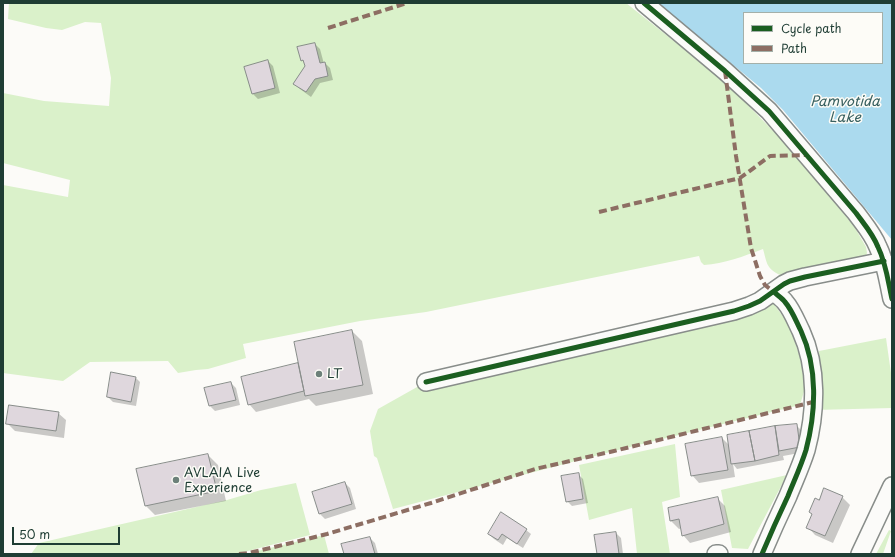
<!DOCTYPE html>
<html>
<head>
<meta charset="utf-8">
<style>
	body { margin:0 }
	#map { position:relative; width:895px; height:557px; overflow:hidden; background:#fcfbf8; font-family:"Playpen Sans",sans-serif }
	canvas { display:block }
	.frame { position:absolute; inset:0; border:4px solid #1f3d34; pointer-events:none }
	.legend { position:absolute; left:743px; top:12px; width:140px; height:52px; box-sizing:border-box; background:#fdfcf7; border:1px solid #a4b0a9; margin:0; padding:5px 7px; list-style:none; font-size:12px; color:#1f3d34 }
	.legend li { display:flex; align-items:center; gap:8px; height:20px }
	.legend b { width:20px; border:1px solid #a4b0a9 }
	.scale { position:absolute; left:12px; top:527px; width:108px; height:18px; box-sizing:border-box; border:2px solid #1f3d34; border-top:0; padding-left:5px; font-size:12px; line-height:14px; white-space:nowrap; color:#1f3d34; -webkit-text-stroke:3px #fdfcf7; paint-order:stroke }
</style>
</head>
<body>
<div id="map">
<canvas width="895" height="557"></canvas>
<div class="frame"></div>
<ul class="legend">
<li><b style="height:5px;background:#1b5e20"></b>Cycle path</li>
<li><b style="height:5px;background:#8d6e63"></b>Path</li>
</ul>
<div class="scale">50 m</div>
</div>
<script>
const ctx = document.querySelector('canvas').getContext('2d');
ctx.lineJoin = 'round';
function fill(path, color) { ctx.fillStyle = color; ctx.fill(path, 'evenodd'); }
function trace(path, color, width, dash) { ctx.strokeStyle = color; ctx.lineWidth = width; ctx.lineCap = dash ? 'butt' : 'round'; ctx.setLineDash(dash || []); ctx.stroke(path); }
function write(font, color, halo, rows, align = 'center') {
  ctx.font = font + ' "Playpen Sans",sans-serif'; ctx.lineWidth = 3; ctx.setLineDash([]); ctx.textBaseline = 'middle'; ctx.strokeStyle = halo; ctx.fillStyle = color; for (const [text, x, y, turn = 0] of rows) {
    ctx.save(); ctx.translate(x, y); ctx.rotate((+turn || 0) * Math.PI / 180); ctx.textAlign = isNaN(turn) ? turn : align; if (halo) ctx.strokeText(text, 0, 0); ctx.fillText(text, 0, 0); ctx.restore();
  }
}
fill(new Path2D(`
	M9 3H626L694 57 739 96 781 139 854 226 866 247 867 253 865 258 780 275C766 268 767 263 763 249 744 256 724 264 704 265L701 262 699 256 426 312 360 321 243 344 246 358 208 369 196 370 178 373 168 361 90 362 63 381 3 373V185L68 197 70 180 3 163V93L44 101 109 106 111 78 101 23 85 22 62 30 46 28 8 19Z
	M771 300 790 326 801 361 805 388 800 405 614 451 393 509 377 458 374 456 370 431 378 409 426 382Z
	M886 338 892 380V408L815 410 819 351Z
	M675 444 680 497 662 502 670 554H637L632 508 589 520 579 465Z
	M787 475 748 549 732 548 721 490Z
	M296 483 310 535 236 554 249 553 324 535 329 554H31L39 543 227 500 261 490Z
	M889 530 891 531 883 554H876Z`), '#daf1ca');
fill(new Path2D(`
	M658 3H892V240L783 110 761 88ZM744 13H882V63H744Z`), '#abdaee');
fill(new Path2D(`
	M315 44 320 49 324 64 325 63 330 68 333 80 320 83 311 97 300 89 295 84 306 67 305 64 302 60Z
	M268 61 273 66 280 93 258 99 253 94Z
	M352 331 362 341 373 394 316 406 309 399 256 412 249 404 298 364 300 367Z
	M135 377 140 382 136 406 113 402 108 397Z
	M231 383 236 388 240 405 215 411 210 406Z
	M58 413 66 420 64 438 15 431 8 424Z
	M796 425 801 430 805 452 783 456 784 460 737 469 733 464 735 477 699 483 692 475 722 438 730 446 728 436Z
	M208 455 218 465 226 501 155 515 145 505Z
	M578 474 583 479 588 503 572 506 567 501Z
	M345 483 350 488 356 509 325 519 320 514Z
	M842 497 850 505 833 543 815 535 808 527Z
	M717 498 725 506 731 532 690 543 683 535 682 528 679 529 671 521 669 508Z
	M526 530 531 534 523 548 507 538 503 545 494 539 489 534Z
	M616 533 621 538 623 554H598Z
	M370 538 375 543 378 554H345Z`), '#0003');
const building = new Path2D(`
	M315 43 320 63 325 62 328 76 315 79 306 92 293 84 305 66 303 60 301 61 297 47Z
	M268 60 275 88 252 94 244 67Z
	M352 330 363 385 305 396 294 342Z
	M298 363 304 391 248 405 241 377Z
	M111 372 136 377 131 402 107 397Z
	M231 382 236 400 209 406 204 388Z
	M9 405 59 412 56 431 6 424Z
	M797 424 800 447 779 451 775 426Z
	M775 426 779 455 755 461 749 431Z
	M749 431 755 461 731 464 727 435Z
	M722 437 728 470 691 476 685 444Z
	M208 454 217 491 145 506 136 469Z
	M579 473 583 499 566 502 561 476Z
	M345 482 352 504 319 514 312 492Z
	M824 488 843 496 825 536 806 528 812 514 809 512 815 498 819 500Z
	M718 497 724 524 682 536 679 519 670 521 668 508Z
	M501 512 527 529 517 544 502 534 498 540 488 534Z
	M616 532 619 554H597L594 535Z
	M370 537 375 554H344L341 544Z`);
fill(building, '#dfd7dd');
trace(building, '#888d8a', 1);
const street = new Path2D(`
	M644 3 725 71 769 111 856 213C864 224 873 234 878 247 886 263 888 281 892 299
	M426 382 734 311 749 306 760 301 784 284 790 281 805 277 884 261
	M716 554H719
	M762 554C770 535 779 515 788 496 794 481 801 466 806 450 816 412 818 368 801 331 796 321 792 310 785 302 782 298 777 295 774 292
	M860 554 892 486`);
trace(street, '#888d8a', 20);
trace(street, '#fbfbf9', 17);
trace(new Path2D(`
	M328 28 407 3
	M725 71 736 156 751 248 760 276 765 285 774 292
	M599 212 740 178 770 156 807 155
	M239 554 249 553 287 544 327 534 431 503 535 469 614 451 813 402`), '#8d6e63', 4, [8, 4]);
trace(new Path2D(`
	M644 3 725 71 769 111 856 213C864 224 873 234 878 247 886 263 888 281 892 299
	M426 382 734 311 749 306 760 301 784 284 790 281 805 277 884 261
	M762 554C770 535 779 515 788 496 794 481 801 466 806 450 816 412 818 368 801 331 796 321 792 310 785 302 782 298 777 295 774 292`), '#1b5e20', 5);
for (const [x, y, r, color] of [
	[319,374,4,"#6c8079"],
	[176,480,4,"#6c8079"]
]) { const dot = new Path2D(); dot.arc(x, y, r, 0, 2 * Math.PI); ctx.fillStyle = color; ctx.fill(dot); trace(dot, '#fdfcf7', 1.5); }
write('13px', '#1f3d34', '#fdfcf7', [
	["LT",327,374],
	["AVLAIA Live",184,473],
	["Experience",184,488]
], 'left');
write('italic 14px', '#396161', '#fdfcf7', [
	["Pamvotida",845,102],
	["Lake",845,118]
]);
</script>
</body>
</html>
